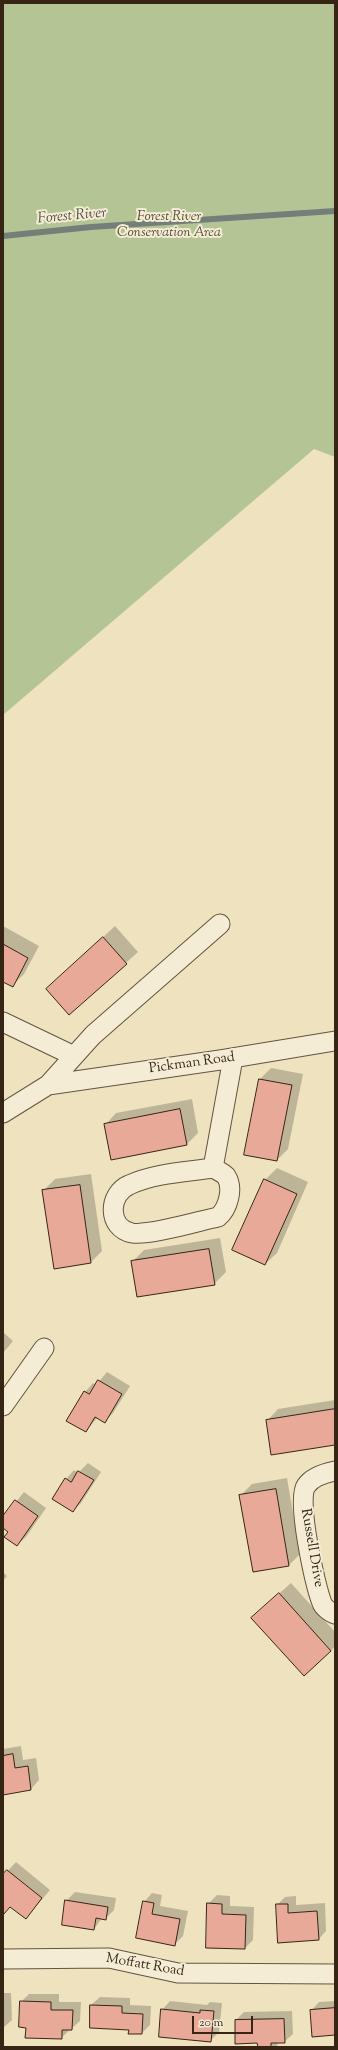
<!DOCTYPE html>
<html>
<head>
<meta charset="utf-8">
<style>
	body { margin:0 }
	#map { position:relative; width:338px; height:2050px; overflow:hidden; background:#eee2bf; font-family:"Sorts Mill Goudy",serif }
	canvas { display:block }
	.frame { position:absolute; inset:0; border:4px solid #362515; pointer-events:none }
	.scale { position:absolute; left:192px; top:2016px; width:61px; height:18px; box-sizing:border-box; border:2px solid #362515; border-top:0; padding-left:5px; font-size:12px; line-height:14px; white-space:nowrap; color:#362515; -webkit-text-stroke:3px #f4ecd5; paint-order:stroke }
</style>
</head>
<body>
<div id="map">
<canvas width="338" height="2050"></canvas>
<div class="frame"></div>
<div class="scale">20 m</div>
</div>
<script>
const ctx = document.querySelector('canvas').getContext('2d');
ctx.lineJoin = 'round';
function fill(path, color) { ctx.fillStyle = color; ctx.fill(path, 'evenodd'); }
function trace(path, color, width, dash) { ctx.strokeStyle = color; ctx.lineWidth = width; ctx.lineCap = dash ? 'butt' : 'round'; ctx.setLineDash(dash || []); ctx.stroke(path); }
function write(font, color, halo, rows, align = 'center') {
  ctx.font = font + ' "Sorts Mill Goudy",serif'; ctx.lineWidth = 4; ctx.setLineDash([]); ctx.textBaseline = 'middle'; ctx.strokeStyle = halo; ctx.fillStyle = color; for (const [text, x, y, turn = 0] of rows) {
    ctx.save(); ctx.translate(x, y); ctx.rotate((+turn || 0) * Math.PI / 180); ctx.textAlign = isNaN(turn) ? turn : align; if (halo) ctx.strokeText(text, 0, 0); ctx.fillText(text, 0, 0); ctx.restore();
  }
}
fill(new Path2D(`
	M3 3H335V457L314 449 3 715Z`), '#b5c495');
fill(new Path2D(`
	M3 926 39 946 24 974 12 986 3 981Z
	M115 926 138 952 69 1014 47 989Z
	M271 1068 303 1074 288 1149 277 1160 260 1079Z
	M192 1099 198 1133 187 1144 105 1125 116 1113Z
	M277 1168 308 1182 277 1253 265 1264V1180Z
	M91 1174 102 1251 91 1262 43 1191 55 1179Z
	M220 1238 226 1272 214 1284 132 1262 144 1250Z
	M3 1332 13 1341 3 1353Z
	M107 1372 130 1386 113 1413 105 1421 98 1417 86 1431 85 1392 93 1383 96 1385Z
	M335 1400V1444L267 1421 278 1409Z
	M88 1463 101 1472 81 1503 73 1511 66 1479 74 1470 78 1473Z
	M287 1478 300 1554 289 1565 240 1496 252 1484Z
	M24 1492 46 1508 26 1537 17 1545 10 1531 3 1527V1518Z
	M3 1572 7 1576 3 1581Z
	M291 1583 335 1632V1646L331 1651 264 1607Z
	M21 1746 23 1760 36 1758 39 1780 31 1789 3 1794V1749Z
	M16 1862 50 1890 26 1918 10 1906 3 1915V1876Z
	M75 1892 116 1898 114 1910 105 1919 102 1918 94 1929 66 1901Z
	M152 1893 162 1895 160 1906 188 1911 183 1936 175 1944 137 1937 144 1902Z
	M217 1895 230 1896V1906L254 1907 253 1940 245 1948 208 1904Z
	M296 1896V1905L325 1903 326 1931 318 1940 277 1905 285 1897Z
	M3 1993H11L12 2020 3 2028Z
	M29 1994H59V2002H81L80 2021 61 2038 21 2002Z
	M100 1997 130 1998V2005L151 2006 150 2025 142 2033 130 2029 91 2005Z
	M170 2001 207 2005 210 2002 222 2003 219 2032 210 2041 162 2010Z
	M335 2001V2034L311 2011 319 2002Z
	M292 2011 293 2034 284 2042H279L276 2047H259L258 2042 236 2020 244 2012Z`), '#0003');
trace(new Path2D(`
	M3 236 91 227 335 211`), '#757f7a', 6);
const building = new Path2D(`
	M103 937 127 964 69 1015 46 989Z
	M3 944 28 958 13 987 3 982Z
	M259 1079 292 1085 277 1161 244 1155Z
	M180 1109 187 1145 111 1160 104 1124Z
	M264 1179 297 1194 265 1265 232 1250Z
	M80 1185 91 1263 54 1269 42 1190Z
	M209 1249 215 1285 137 1297 131 1261Z
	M98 1380 122 1394 105 1423 95 1417 86 1432 66 1421 84 1391 89 1394Z
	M335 1409V1445L271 1455 266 1420Z
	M78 1471 94 1480 73 1512 52 1499 65 1478 71 1482Z
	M276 1489 289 1566 253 1572 239 1495Z
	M15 1500 38 1516 17 1546 4 1537 8 1532 3 1528V1516Z
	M279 1593 331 1651 304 1676 251 1618Z
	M13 1754 15 1768 28 1766 31 1790 3 1795V1756Z
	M7 1870 42 1898 26 1919 10 1907 3 1915V1874Z
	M65 1900 108 1907 106 1920 96 1918 94 1930 62 1925Z
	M143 1901 154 1903 152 1914 180 1919 175 1946 136 1938Z
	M207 1903 222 1904V1914L246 1915 245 1949 206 1948Z
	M276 1904H288V1913L317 1911 319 1940 278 1943Z
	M20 2001 51 2002V2010H73L72 2030H62V2039L25 2038 26 2028 19 2027Z
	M90 2005 122 2006V2013L143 2014 142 2034H128L129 2030 90 2028Z
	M335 2008V2035L312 2037 310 2010Z
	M161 2009 200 2013V2010L214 2011 211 2042 159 2037Z
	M284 2019 285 2043H271V2047H258L257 2043 235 2044V2020Z`);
fill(building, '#e9a999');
trace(building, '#362515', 1);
const street = new Path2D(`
	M3 1022 74 1056
	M48 1085 220 1060 335 1041
	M3 1113 48 1085 93 1035 220 924
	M213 1168C217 1170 223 1173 226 1176 234 1188 228 1209 218 1217 199 1221 149 1236 132 1233 107 1228 108 1194 129 1185 155 1173 186 1172 213 1168Z
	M213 1168 233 1058
	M3 1406 44 1348
	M335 1471C325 1473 312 1477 306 1486 296 1499 315 1585 322 1603 323 1607 331 1613 335 1614
	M3 1959 109 1958 178 1973 335 1974`);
trace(street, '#645440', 21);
trace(street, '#f4ecd5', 19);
write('italic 14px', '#564d35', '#f4ecd5', [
	["Forest River",169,218],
	["Conservation Area",169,234]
]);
write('14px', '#362515', '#f4ecd5', [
	["Pickman Road",192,1064,-8],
	["Russell Drive",311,1548,80],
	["Moffatt Road",145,1966,10]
]);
write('italic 15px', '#565247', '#f4ecd5', [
	["Forest River",72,217,-5]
]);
</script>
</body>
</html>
